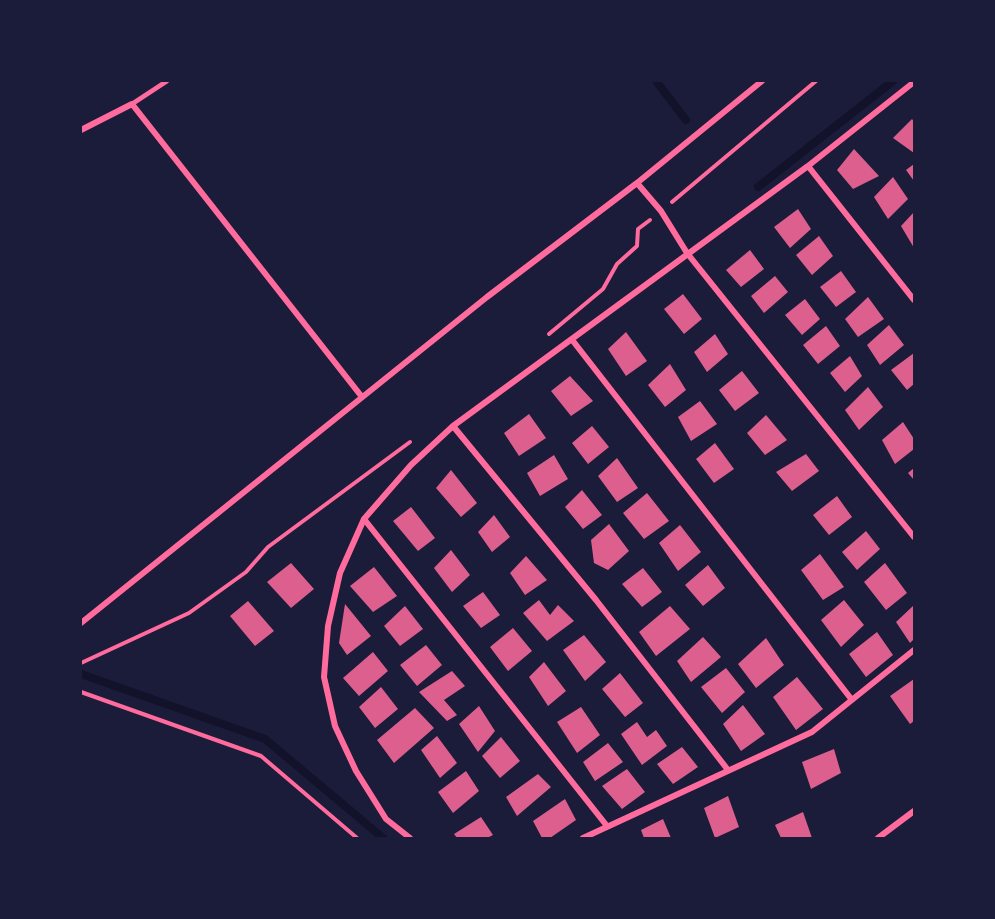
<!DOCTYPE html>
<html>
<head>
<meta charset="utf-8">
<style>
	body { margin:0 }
	#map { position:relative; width:995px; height:919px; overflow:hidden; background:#1b1b3a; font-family:"Noto Sans",sans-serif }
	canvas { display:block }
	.frame { position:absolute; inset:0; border:82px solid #1b1b3a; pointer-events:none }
</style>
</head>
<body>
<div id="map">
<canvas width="995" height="919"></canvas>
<div class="frame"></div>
</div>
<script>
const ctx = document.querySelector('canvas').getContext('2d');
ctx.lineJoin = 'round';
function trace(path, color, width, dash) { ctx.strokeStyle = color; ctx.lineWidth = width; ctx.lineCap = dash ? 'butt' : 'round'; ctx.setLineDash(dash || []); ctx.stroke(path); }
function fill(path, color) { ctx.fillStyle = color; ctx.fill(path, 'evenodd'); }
trace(new Path2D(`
	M656 81 686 120
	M758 187 893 81
	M81 674 265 739 383 838`), '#12122b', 8);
fill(new Path2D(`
	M912 119 914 122V153L893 138Z
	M854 149 879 176 853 189 837 170Z
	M914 164V181L906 170Z
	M893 177 908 199 888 219 874 197Z
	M798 209 811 229 790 248 774 227Z
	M914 212V248L901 226Z
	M819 236 833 256 812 275 796 255Z
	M750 250 764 269 741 287 726 270Z
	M841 271 856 292 836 307 820 287Z
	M775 276 788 292 764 313 751 296Z
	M683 294 702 319 684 334 664 309Z
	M868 297 884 319 858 337 845 319Z
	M805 299 820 319 802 335 785 315Z
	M889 325 904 345 880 365 867 345Z
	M826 326 840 346 818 364 803 345Z
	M626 332 647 361 626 376 608 349Z
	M715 334 728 354 707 372 694 352Z
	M914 353V384L907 390 891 370Z
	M850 356 862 376 845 392 830 373Z
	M670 364 686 390 665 407 648 385Z
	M742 371 759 393 735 411 719 390Z
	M570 376 593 401 571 416 551 391Z
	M868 387 883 407 859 430 845 410Z
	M700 401 717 424 691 441 678 417Z
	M529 414 546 438 519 456 504 433Z
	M766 415 787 440 765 455 747 433Z
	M903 422 914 439V449L895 464 882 440Z
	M592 426 609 447 588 464 572 443Z
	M715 443 734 469 714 483 696 459Z
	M806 454 819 471 792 491 776 472Z
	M554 455 568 479 540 496 527 473Z
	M617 458 638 488 617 502 598 476Z
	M914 468V480L908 473Z
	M451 470 477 503 461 517 436 488Z
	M582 490 602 515 583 529 565 507Z
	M647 493 669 521 644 539 623 513Z
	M837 496 852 517 829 535 813 515Z
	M411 507 435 538 418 551 393 521Z
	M494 515 510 537 492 552 478 532Z
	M609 524 629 551 608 570 594 563 591 540Z
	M680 525 701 552 678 571 659 543Z
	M866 531 880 549 857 570 842 552Z
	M451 550 470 575 452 592 434 568Z
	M820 554 844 587 823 600 801 570Z
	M526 556 547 580 525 595 510 573Z
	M291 563 314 589 291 608 267 582Z
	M885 563 907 593 886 610 864 582Z
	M708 565 725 588 703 606 685 585Z
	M374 567 397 596 373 612 350 586Z
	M643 568 662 592 642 607 622 584Z
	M483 592 500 615 481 628 463 606Z
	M539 600 550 615 558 605 574 621 547 641 523 613Z
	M844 600 864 625 841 647 821 620Z
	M248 601 274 631 255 646 230 616Z
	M345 604 371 636 347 655 339 643Z
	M914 605V639L910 643 896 622Z
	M405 606 423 629 400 646 384 626Z
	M670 606 690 629 656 656 639 632Z
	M513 628 532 651 508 671 490 647Z
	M877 632 893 655 866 677 849 654Z
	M584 635 606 662 585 681 563 650Z
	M703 637 721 657 691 682 677 661Z
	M766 638 784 665 756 688 738 664Z
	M426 645 442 665 417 686 400 665Z
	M373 652 388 671 359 696 343 678Z
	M544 662 566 691 548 706 529 677Z
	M726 668 745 692 722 713 701 687Z
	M452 671 465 686 444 700 457 715 447 721 419 692Z
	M620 673 643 703 625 717 602 689Z
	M797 677 823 709 796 730 773 697Z
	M914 679V721L910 724 890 696Z
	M381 687 398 709 375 728 359 707Z
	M743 705 765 734 741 751 723 724Z
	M479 706 495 731 478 752 459 724Z
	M581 707 600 735 577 753 557 722Z
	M415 708 434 728 394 763 377 740Z
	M637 722 647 737 656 730 667 746 642 765 621 734Z
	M437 736 457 763 440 778 421 750Z
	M501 737 520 761 500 778 482 756Z
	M608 743 623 762 595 781 583 762Z
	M682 747 698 767 673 784 657 764Z
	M834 749 841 773 811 789 802 762Z
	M627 769 645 792 622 809 602 786Z
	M466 771 479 791 453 813 438 792Z
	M538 774 551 787 517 816 506 797Z
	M728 796 739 827 715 838 704 808Z
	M565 799 576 820 550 838H542L533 821Z
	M803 812 812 838H781L775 825Z
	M481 817 493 835 487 838H457L454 834Z
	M663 819 671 838H644L641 830Z`), '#dd5f8e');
trace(new Path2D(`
	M672 202 816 81
	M549 334 603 289 617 264 637 246 638 229 650 220
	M81 663 189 613 246 572 268 547 410 442
	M81 692 261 756 357 838`), '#ff6b9d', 4);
trace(new Path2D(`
	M132 104 167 81`), '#ff6b9d', 4.5);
trace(new Path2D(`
	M81 130 132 104 362 397
	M808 166 914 300
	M637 183 661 211 687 253 914 537
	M573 341 852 700
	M453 426 596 600 728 770
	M364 519 607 826
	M81 623 487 297 637 183 762 81
	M410 838 386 819 356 771 335 726 324 677 328 626 340 573 364 519 411 465 453 426 808 166 914 82
	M583 838 812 732 914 650
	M878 838 914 811`), '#ff6b9d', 6);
</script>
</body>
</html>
